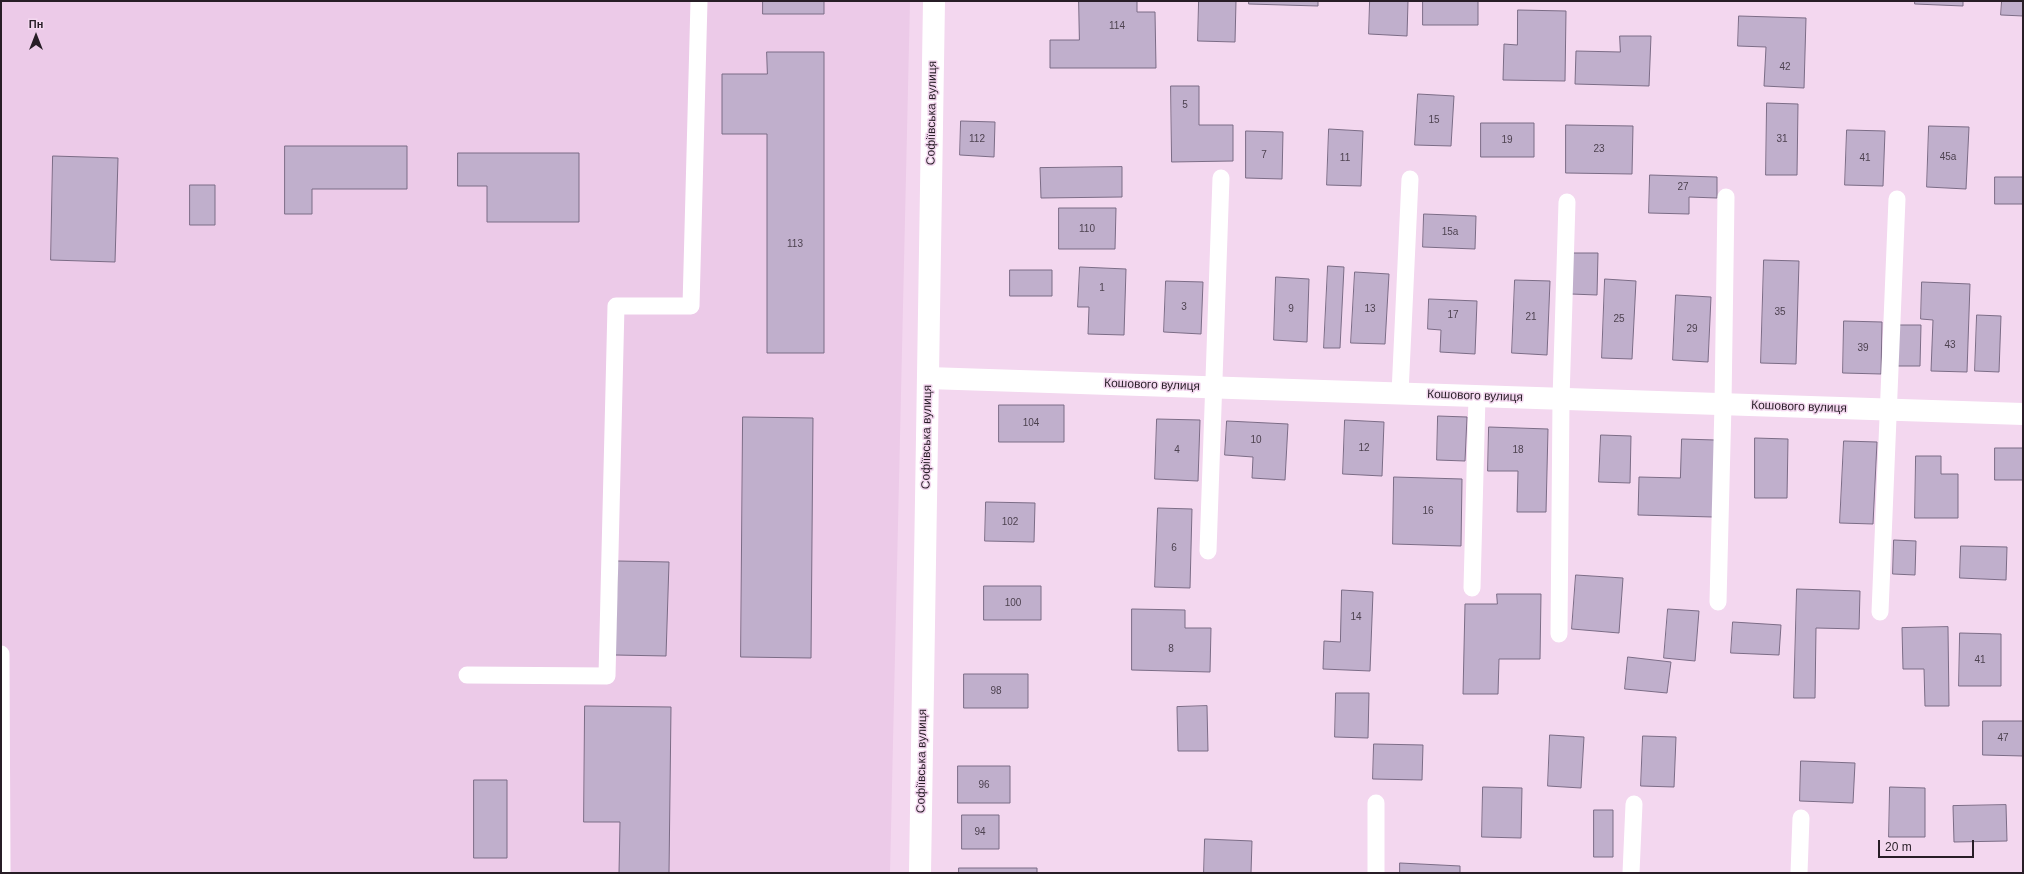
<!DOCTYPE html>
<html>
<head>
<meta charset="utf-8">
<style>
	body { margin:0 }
	#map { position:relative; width:2024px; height:874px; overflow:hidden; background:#f3d7ef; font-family:Arial,sans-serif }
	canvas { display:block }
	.frame { position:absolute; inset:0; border:2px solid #271d26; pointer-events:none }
	.north { position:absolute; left:16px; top:16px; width:40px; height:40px; -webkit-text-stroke:3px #f3d7ef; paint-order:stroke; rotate:0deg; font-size:11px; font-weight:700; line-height:16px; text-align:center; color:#271d26 }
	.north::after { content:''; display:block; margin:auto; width:14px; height:18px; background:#271d26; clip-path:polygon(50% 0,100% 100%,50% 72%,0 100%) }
	.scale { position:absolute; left:1878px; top:840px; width:96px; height:18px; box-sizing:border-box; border:2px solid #271d26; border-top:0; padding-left:5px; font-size:12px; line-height:14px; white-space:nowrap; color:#271d26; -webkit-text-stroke:3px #f3d7ef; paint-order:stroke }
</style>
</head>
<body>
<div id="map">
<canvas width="2024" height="874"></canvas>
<div class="frame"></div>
<div class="north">Пн</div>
<div class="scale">20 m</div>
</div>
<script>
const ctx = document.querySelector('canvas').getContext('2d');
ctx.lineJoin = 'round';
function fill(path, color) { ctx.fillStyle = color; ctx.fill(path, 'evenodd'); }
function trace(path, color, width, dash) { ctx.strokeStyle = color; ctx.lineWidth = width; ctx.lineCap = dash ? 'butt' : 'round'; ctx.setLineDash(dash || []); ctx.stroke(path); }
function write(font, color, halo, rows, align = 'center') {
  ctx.font = font + ' Arial,sans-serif'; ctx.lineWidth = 3; ctx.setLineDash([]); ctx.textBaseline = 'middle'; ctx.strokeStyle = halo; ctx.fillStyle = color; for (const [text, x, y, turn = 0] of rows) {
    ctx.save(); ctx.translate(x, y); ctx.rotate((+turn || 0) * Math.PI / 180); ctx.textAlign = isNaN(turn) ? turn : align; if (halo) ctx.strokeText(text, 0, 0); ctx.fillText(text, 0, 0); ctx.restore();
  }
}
fill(new Path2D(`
	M1 1H910L890 873H1Z`), '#eccae8');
const building = new Path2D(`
	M763 1H824V14H763Z
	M1079 1H1137V12H1155L1156 68H1050V40H1079Z
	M1199 1H1236L1235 42 1198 41Z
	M1249 1H1318V6L1249 4Z
	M1370 1H1408L1407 36 1369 34Z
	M1423 1H1478V25H1423Z
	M1915 1H1963V6L1915 4Z
	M2002 1H2023V16L2001 15Z
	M1518 10 1566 11 1565 81 1503 80 1504 44 1517 45Z
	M1739 16 1806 18 1804 88 1764 86 1766 47 1738 46Z
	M1620 36H1651L1649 86 1575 84 1576 51 1620 52Z
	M767 52H824V353H767V134H722V74H767Z
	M1171 86H1199V125H1233V161L1172 162Z
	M1418 94 1454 96 1451 146 1415 145Z
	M1767 103 1798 104 1797 175H1766Z
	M961 121 995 122 994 157 960 155Z
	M1481 123H1534V157H1481Z
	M1566 125 1633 126 1632 174 1566 173Z
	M1929 126 1969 127 1966 189 1927 187Z
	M1329 129 1363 131 1361 186 1327 185Z
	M1847 130 1885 131 1883 186 1845 185Z
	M1246 131 1283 132 1282 179 1246 178Z
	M285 146H407V189H312V214H285Z
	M458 153H579V222H487V186H458Z
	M53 156 118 158 115 262 51 260Z
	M1122 167V197L1041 198 1040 168Z
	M1650 175 1717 177V198L1689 197V214L1649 213Z
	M1995 177H2023V204H1995Z
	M190 185H215V225H190Z
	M1059 208H1116L1115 249H1059Z
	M1424 214 1476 216 1475 249 1423 247Z
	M1572 253H1598L1597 295 1571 294Z
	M1764 260 1799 261 1796 364 1761 363Z
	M1328 266 1344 267 1340 348H1324Z
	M1080 267 1126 269 1124 335 1088 334 1089 307H1078Z
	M1010 270H1052V296H1010Z
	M1355 272 1389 274 1385 344 1351 343Z
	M1276 277 1309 279 1307 342 1274 340Z
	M1605 279 1636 281 1632 359 1602 358Z
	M1515 280 1550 281 1547 355 1512 353Z
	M1166 281 1203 282 1201 334 1164 332Z
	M1922 282 1970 284 1967 372 1931 371 1933 320 1921 319Z
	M1676 295 1711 297 1708 362 1673 360Z
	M1429 299 1477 301 1475 354 1440 352 1441 330 1428 329Z
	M1977 315 2001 316 1999 372 1975 371Z
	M1844 321 1882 322 1881 374 1843 373Z
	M1899 325H1921L1920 366H1898Z
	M999 405H1064V442H999Z
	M1438 416 1467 417 1465 461 1437 460Z
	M743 417 813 418 811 658 741 657Z
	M1157 419 1200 420 1198 481 1155 479Z
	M1345 420 1384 422 1382 476 1343 474Z
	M1227 421 1288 424 1285 480 1252 478 1253 457 1225 455Z
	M1489 427 1548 429 1546 512H1517L1518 471H1488Z
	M1601 435 1631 436 1630 483 1599 482Z
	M1755 438 1788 439 1787 498H1755Z
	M1682 439 1715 440 1713 517 1638 515 1639 477 1680 478Z
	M1844 441 1877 442 1873 524 1840 523Z
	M1995 448H2023V480H1995Z
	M1916 456H1941V474H1958V518H1915Z
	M1394 477 1462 479 1461 546 1393 544Z
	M986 502 1035 503 1034 542 985 541Z
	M1158 508 1192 509 1190 588 1155 587Z
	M1894 540 1916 541 1915 575 1893 574Z
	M1961 546 2007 547 2006 580 1960 578Z
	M618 561 669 562 666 656 615 655Z
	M1576 575 1623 578 1619 633 1572 629Z
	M984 586H1041V620H984Z
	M1797 589 1860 591 1859 629 1816 628 1815 698H1794Z
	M1342 590 1373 592 1370 671 1323 669 1324 641 1340 642Z
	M1497 594H1541L1540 659H1499L1498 694H1463L1465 604H1497Z
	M1132 609 1185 610V628H1211L1210 672 1132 670Z
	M1668 609 1699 611 1695 661 1664 658Z
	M1733 622 1781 625 1779 655 1731 653Z
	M1948 627 1949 706H1925L1924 669H1903L1902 628Z
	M1960 633 2001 634V686H1959Z
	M1628 657 1671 662 1667 693 1625 689Z
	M964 674H1028V708H964Z
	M1336 693H1369L1368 738 1335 737Z
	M585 706 671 707 669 873H619L620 822H584Z
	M1207 706 1208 751H1178L1177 707Z
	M1983 721H2023V756L1983 755Z
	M1550 735 1584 737 1581 788 1548 786Z
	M1643 736 1676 737 1674 787 1641 786Z
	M1374 744 1423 745 1422 780 1373 779Z
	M1801 761 1855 763 1853 803 1800 801Z
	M958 766H1010V803H958Z
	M474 780H507V858H474Z
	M1483 787 1522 788 1521 838 1482 837Z
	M1890 787 1925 788V837H1889Z
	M2006 805 2007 841 1954 842 1953 806Z
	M1594 810H1613V857H1594Z
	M962 815H999V849H962Z
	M1205 839 1252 841 1251 873H1204Z
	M1400 863 1460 866V873H1400Z
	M959 868H1037V873H959Z`);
fill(building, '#c0afcc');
trace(building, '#7b6c86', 1);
trace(new Path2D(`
	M1400 393 1410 179
	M1208 551 1221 178
	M1472 588 1477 396
	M1718 602 1723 404 1726 197
	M1880 612 1897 199
	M1559 634 1561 399 1567 202
	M1 654 2 873
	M467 675 607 676 616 306H691L699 1
	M1376 873V803
	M1631 873 1634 804
	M1799 873 1801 818`), '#fff', 17);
trace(new Path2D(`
	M928 378 2023 414`), '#fff', 22);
trace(new Path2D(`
	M920 873 934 1`), '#fff', 22);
write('10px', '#4d4250', null, [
	["114",1117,26],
	["42",1785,67],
	["5",1185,105],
	["15",1434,120],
	["112",977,139],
	["31",1782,139],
	["19",1507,140],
	["23",1599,149],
	["7",1264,155],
	["45а",1948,157],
	["11",1345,158],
	["41",1865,158],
	["27",1683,187],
	["110",1087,229],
	["15а",1450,232],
	["113",795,244],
	["1",1102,288],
	["3",1184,307],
	["9",1291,309],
	["13",1370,309],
	["35",1780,312],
	["17",1453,315],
	["21",1531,317],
	["25",1619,319],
	["29",1692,329],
	["43",1950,345],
	["39",1863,348],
	["104",1031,423],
	["10",1256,440],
	["12",1364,448],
	["4",1177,450],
	["18",1518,450],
	["16",1428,511],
	["102",1010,522],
	["6",1174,548],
	["100",1013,603],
	["14",1356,617],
	["8",1171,649],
	["41",1980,660],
	["98",996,691],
	["47",2003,738],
	["96",984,785],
	["94",980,832]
]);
write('12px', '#271d26', '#f3d7ef', [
	["Софіївська вулиця",932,113,-89],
	["Кошового вулиця",1152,385,2],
	["Кошового вулиця",1475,396,2],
	["Кошового вулиця",1799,407,2],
	["Софіївська вулиця",927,437,-89],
	["Софіївська вулиця",922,761,-89]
]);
</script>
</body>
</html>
